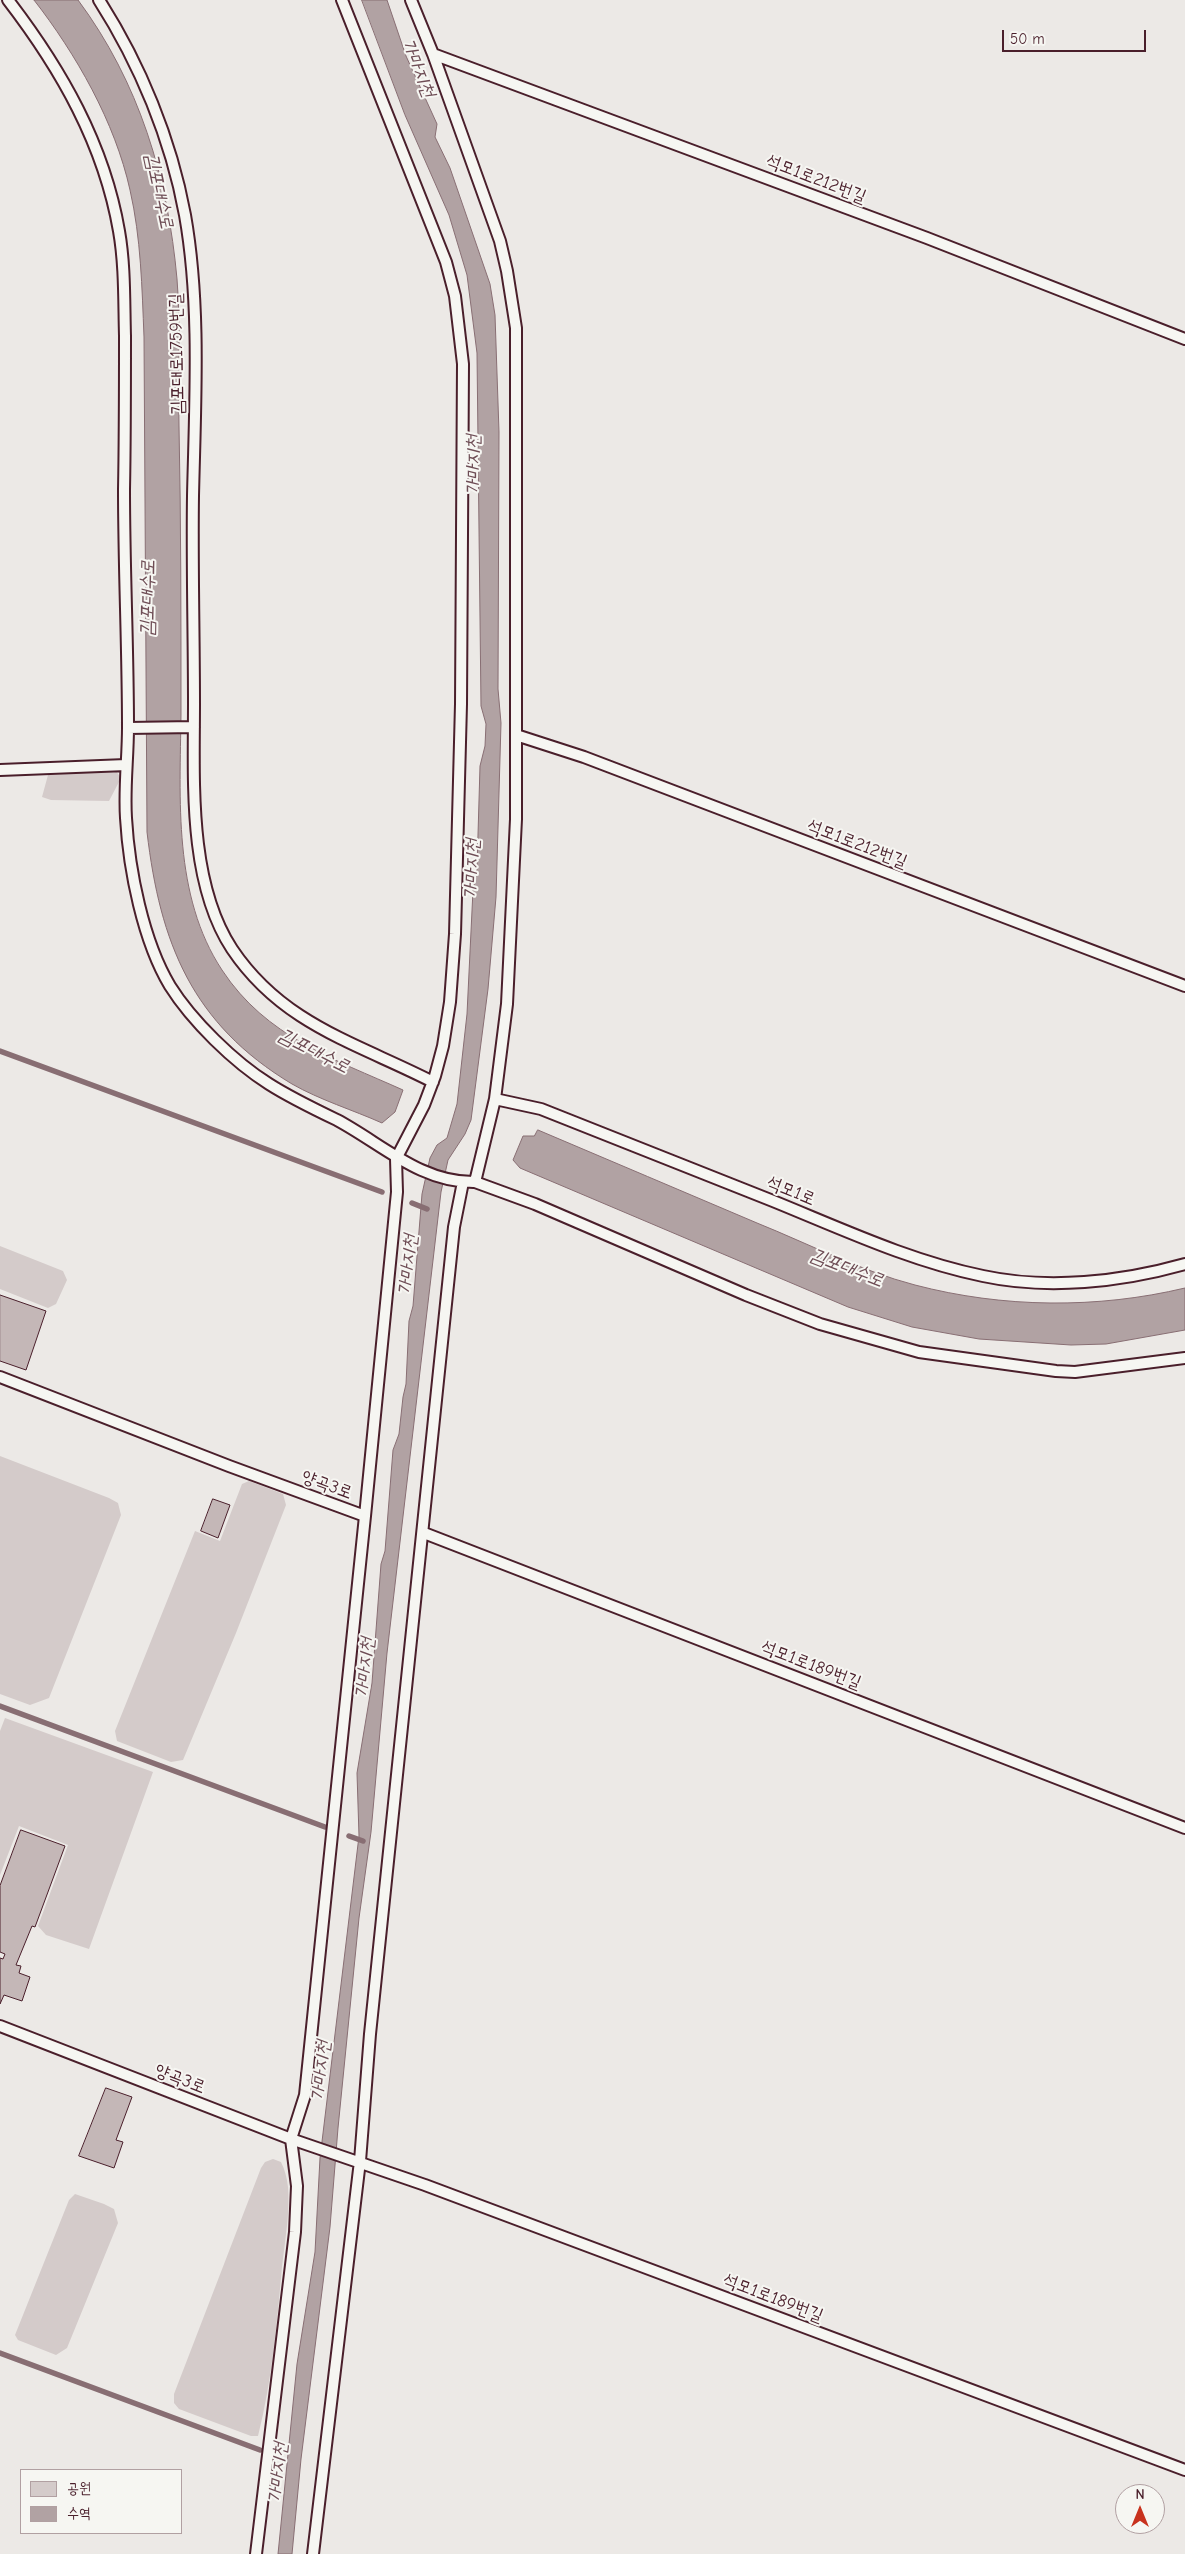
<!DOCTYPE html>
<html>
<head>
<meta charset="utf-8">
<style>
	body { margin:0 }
	#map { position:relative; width:1185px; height:2554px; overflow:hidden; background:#ece9e6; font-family:"Comic Neue","Poor Story",sans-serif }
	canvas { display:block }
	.legend { position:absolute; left:20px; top:2469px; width:162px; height:65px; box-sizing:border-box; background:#f6f6f2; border:1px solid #b1a0a2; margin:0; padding:6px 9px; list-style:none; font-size:15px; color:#4a1f2b }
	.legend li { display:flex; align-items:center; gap:10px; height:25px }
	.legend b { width:25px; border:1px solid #b1a0a2 }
	.north { position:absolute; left:1115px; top:2484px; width:50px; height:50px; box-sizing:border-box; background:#f6f6f2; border:1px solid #b1a0a2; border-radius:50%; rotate:0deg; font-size:14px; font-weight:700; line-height:20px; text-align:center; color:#4a1f2b }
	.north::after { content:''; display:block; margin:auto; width:18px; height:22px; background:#c8321e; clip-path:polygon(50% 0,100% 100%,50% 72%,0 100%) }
	.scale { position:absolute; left:1002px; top:30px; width:144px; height:22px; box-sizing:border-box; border:2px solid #4a1f2b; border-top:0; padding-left:6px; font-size:15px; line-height:18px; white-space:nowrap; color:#4a1f2b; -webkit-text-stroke:4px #f6f6f2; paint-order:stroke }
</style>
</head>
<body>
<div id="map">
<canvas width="1185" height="2554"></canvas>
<ul class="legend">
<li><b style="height:14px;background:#d4cbca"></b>공원</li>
<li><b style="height:14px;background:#b1a2a3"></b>수역</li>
</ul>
<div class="north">N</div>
<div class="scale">50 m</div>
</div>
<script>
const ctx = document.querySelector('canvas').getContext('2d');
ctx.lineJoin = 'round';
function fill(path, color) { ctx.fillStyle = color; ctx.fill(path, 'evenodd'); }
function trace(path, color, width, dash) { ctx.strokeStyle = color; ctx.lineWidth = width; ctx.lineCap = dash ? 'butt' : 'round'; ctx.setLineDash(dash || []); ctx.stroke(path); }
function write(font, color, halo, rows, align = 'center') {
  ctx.font = font + ' "Comic Neue","Poor Story",sans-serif'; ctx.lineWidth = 4; ctx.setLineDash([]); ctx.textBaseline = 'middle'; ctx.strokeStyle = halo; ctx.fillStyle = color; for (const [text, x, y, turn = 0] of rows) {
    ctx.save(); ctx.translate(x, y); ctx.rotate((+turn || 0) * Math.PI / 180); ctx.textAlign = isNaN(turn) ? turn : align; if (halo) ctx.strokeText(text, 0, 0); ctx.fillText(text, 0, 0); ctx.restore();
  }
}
fill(new Path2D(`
	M116 771 121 778 109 801 51 800 42 797 48 775Z
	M0 1246 63 1271 67 1280 56 1304 48 1308 0 1289Z
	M0 1456 109 1498 118 1503 121 1515 49 1698 30 1705 0 1694Z
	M249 1481 283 1494 286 1505 236 1633 183 1760 171 1762 117 1741 115 1731 195 1531 220 1541 242 1484Z
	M5 1718 153 1772 89 1949 46 1935 38 1926 68 1845 19 1826 0 1875V1731Z
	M273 2159 281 2162C285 2170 287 2178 288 2187 290 2213 285 2241 282 2267 277 2323 272 2381 258 2436H251L179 2409 174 2403V2394L261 2168 265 2162Z
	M75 2194 104 2204 114 2209 118 2223 67 2348 56 2355 18 2340 15 2335 69 2200Z`), '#d4cbca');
const water = new Path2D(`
	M34 0H78C139 82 168 178 177 279 181 328 178 378 179 426 181 522 181 618 181 714 180 799 173 896 222 970 266 1037 334 1059 403 1090L395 1112 382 1123C353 1110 320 1100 292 1084 192 1024 160 943 147 832L144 337C142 288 141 238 130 190 115 122 76 54 34 0Z
	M362 0H387L406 56 437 124 435 137 450 168 490 284 495 315 499 432 498 689 501 723 496 897 488 989 471 1120 465 1134 448 1160 441 1192 387 1653 371 1832 359 1918 338 2128 330 2227 301 2459 292 2554H278L297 2364 315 2252 320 2158 359 1836 357 1773 372 1683 381 1564 385 1551 393 1450 399 1434 403 1397 406 1384 409 1321 413 1306 422 1194 430 1158 437 1145 447 1138 457 1104 467 1014 473 890 477 869 480 766 485 746 486 724 481 706 477 353 467 275 449 215 405 115Z
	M538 1130C611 1161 684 1192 757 1223 809 1244 861 1271 915 1285 1003 1308 1097 1309 1185 1288V1330L1106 1344 1071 1345 979 1339 912 1327 848 1307 520 1168 513 1160 523 1136H534Z`);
fill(water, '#b1a2a3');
trace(water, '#886e73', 1);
trace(new Path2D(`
	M0 1051 382 1192
	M412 1203 427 1209
	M0 1706 325 1827
	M349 1836 363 1841
	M0 2353 260 2450`), '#886e73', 5.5);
const building = new Path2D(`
	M0 1295 46 1311 26 1370 0 1361Z
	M213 1499 230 1505 218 1538 201 1531Z
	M21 1830 65 1846 35 1927 32 1926 16 1965 21 1966 19 1973 30 1977 22 2001 4 1995 0 2004V1958L3 1959 5 1954 0 1952V1886Z
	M106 2088 132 2097 116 2140 123 2142 114 2168 79 2156Z`);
fill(building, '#c4b7b7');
trace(building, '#4a1f2b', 1);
const lane = new Path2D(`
	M8 0C61 69 104 144 119 231 125 265 124 301 125 336 125 387 125 438 124 490 124 569 128 648 128 727 128 758 124 788 126 818 129 870 143 941 170 986 192 1021 234 1062 269 1084 291 1098 314 1109 337 1120 382 1144 421 1183 475 1182L495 1099 541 1109C619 1140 696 1171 773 1201 842 1229 910 1261 983 1276 1048 1290 1121 1282 1185 1264
	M99 0C140 64 171 139 185 215 201 305 195 404 193 496 192 565 194 635 194 704 194 781 188 882 232 949 283 1025 357 1043 433 1082
	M411 0 433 54 500 241 507 271 516 328V819L507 1004 495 1099
	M433 54 927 238 1185 339
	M128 728 194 727
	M516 735 584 757 1185 986
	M0 770 126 765
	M475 1182 535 1204 746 1295 820 1324 919 1352 1056 1371 1075 1372 1185 1358
	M0 1377 229 1466 365 1516 397 1192 396 1159 424 1105 435 1076 443 1046 450 1002 455 934 461 704 463 364 455 296 446 262 342 0
	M424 1533 1185 1828
	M0 2026 291 2139 425 2185 1185 2470
	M256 2554 295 2232 297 2186 291 2139 305 2095 365 1516
	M313 2554 360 2161 370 2034 454 1227 463 1182`);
trace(lane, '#4a1f2b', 14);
trace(lane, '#f6f6f2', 10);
write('18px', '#4a1f2b', '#f6f6f2', [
	["석모1로212번길",816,179,21],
	["김포대로1759번길",177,354,-91],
	["석모1로212번길",857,844,21],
	["석모1로",791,1191,22],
	["양곡3로",327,1485,20],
	["석모1로189번길",811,1665,21],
	["양곡3로",180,2079,21],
	["석모1로189번길",773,2298,21]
]);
write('italic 19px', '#6e4d55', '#f6f6f2', [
	["가마지천",418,68,68],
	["김포대수로",159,191,78],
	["가마지천",474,465,-90],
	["김포대수로",148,598,-89],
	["가마지천",472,869,-88],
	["김포대수로",314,1051,27],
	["가마지천",408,1265,-84],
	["김포대수로",847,1268,21],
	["가마지천",365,1668,-84],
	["가마지천",321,2071,-84],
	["가마지천",278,2473,-84]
]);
</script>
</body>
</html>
